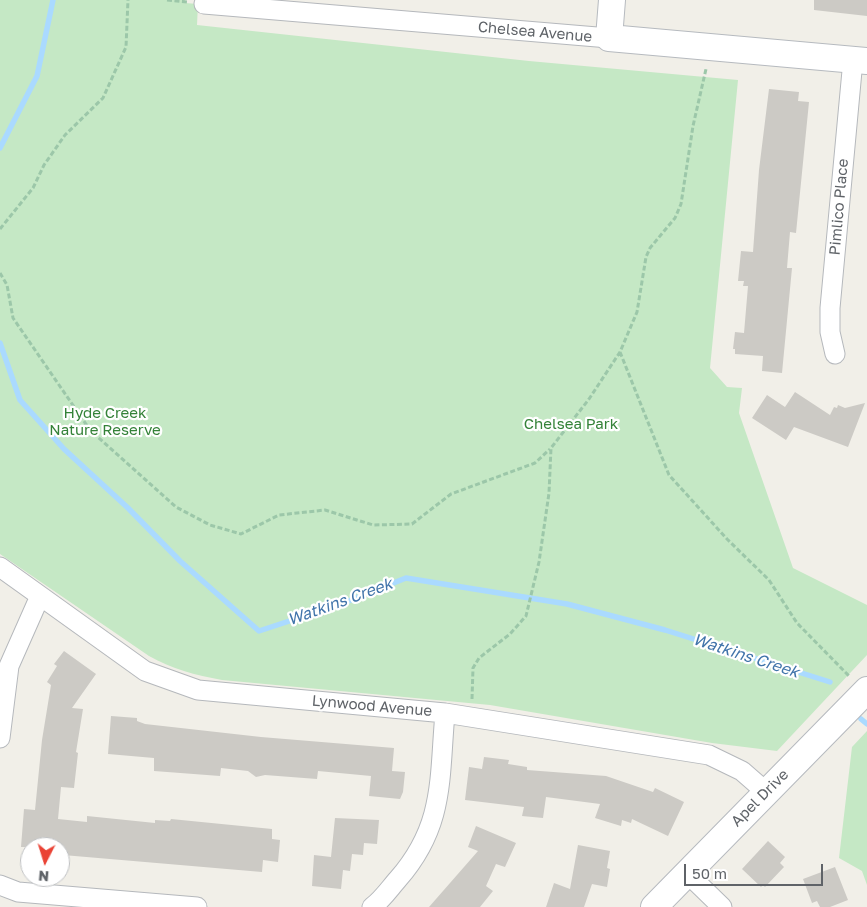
<!DOCTYPE html>
<html>
<head>
<meta charset="utf-8">
<style>
	body { margin:0 }
	#map { position:relative; width:867px; height:907px; overflow:hidden; background:#f1efe8; font-family:"Golos Text",sans-serif }
	canvas { display:block }
	.north { position:absolute; left:20px; top:837px; width:50px; height:50px; box-sizing:border-box; background:#fff; border:1px solid #bfc1c3; border-radius:50%; rotate:185deg; font-size:14px; font-weight:700; line-height:20px; text-align:center; color:#5f6368 }
	.north::after { content:''; display:block; margin:auto; width:18px; height:22px; background:#ea4335; clip-path:polygon(50% 0,100% 100%,50% 72%,0 100%) }
	.scale { position:absolute; left:684px; top:864px; width:139px; height:22px; box-sizing:border-box; border:2px solid #5f6368; border-top:0; padding-left:6px; font-size:15px; line-height:18px; white-space:nowrap; color:#5f6368; -webkit-text-stroke:4px #fff; paint-order:stroke }
</style>
</head>
<body>
<div id="map">
<canvas width="867" height="907"></canvas>
<div class="north">N</div>
<div class="scale">50 m</div>
</div>
<script>
const ctx = document.querySelector('canvas').getContext('2d');
ctx.lineJoin = 'round';
function fill(path, color) { ctx.fillStyle = color; ctx.fill(path, 'evenodd'); }
function trace(path, color, width, dash) { ctx.strokeStyle = color; ctx.lineWidth = width; ctx.lineCap = dash ? 'butt' : 'round'; ctx.setLineDash(dash || []); ctx.stroke(path); }
function write(font, color, halo, rows, align = 'center') {
  ctx.font = font + ' "Golos Text",sans-serif'; ctx.lineWidth = 4.5; ctx.setLineDash([]); ctx.textBaseline = 'middle'; ctx.strokeStyle = halo; ctx.fillStyle = color; for (const [text, x, y, turn = 0] of rows) {
    ctx.save(); ctx.translate(x, y); ctx.rotate((+turn || 0) * Math.PI / 180); ctx.textAlign = isNaN(turn) ? turn : align; if (halo) ctx.strokeText(text, 0, 0); ctx.fillText(text, 0, 0); ctx.restore();
  }
}
fill(new Path2D(`
	M0 0H185V3L198 4 197 25 529 61 738 80 710 368 727 387 742 388 739 413 793 568 867 605V655L777 751 712 743 490 705 222 680C195 675 172 669 149 656L0 554Z
	M867 731V885L862 871 839 858 852 747Z`), '#c5e8c5');
trace(new Path2D(`
	M0 148 37 76 53 0
	M0 343 20 400 64 449 128 508 180 561 259 631 341 604 406 578 567 604 665 630 830 682
	M861 719 867 724`), '#aadaff', 5.5);
fill(new Path2D(`
	M814 0H867V16L814 10Z
	M769 89 799 92 798 101 809 102 796 233 790 232 787 268H792L782 373 762 371 763 356 735 354V349H733L735 332 744 333 748 286H743L744 281H738L741 251 753 252 759 170Z
	M795 392 830 415 834 407 837 408 838 405 845 408 865 403 848 447 794 427 786 440 752 418 767 395 785 407Z
	M64 651 96 674 72 708 83 709 76 752 78 753 74 788 61 787 58 819 87 822V816L155 823V820L170 821 171 819 272 829V839L280 840 278 862 263 860 262 872 63 855 64 847H21L24 809 35 810 42 740 51 685 47 682 57 666 54 664Z
	M111 716 137 718V721L145 724 261 737 394 748 392 771 405 772 403 792 400 799 369 796 371 776 318 771 317 779 265 775 256 777 248 771 221 768 220 776 154 771V758L108 754Z
	M484 757 509 760 508 764 527 767V770L606 776 653 792 655 788 684 802 668 836 632 819 631 823 622 820 621 826 595 818 600 804 546 797 543 818 522 816 524 807 465 800 469 767 482 769Z
	M335 818 379 820 377 844 364 843 363 855 352 854 350 871 343 870 341 889 312 886 314 855 331 857Z
	M476 826 516 843 505 867 496 864 486 886 493 891 480 907H429L478 851 468 847Z
	M768 841 785 857 780 863 784 867 765 887 763 885 761 887 742 869Z
	M578 845 610 851 607 868 610 869 607 887 592 884 584 907H546L554 883 570 889Z
	M835 867 848 900 830 907H820L817 901 812 903 803 879Z`), '#cccac5');
const street = new Path2D(`
	M204 4 609 38
	M835 354 830 332V308L853 60
	M0 567 145 671 198 690 445 713 709 755 742 771 766 792
	M0 738 9 666 40 596
	M687 873 722 907
	M0 885 18 892 197 907
	M372 907C382 900 390 888 398 879 445 825 439 779 445 713`);
const secondary = new Path2D(`
	M612 0 609 38 867 61
	M654 907 867 690`);
trace(street, '#b5b8bc', 21);
trace(secondary, '#b6babf', 28);
trace(new Path2D(`
	M167 0 188 2
	M0 229 33 188 44 165 65 135 103 98 126 47 128 0
	M0 273 7 285 13 318 90 430 176 507 210 525 241 534 279 515 325 510 373 525 412 524 451 494 535 463 550 449
	M620 352 669 475 727 539 769 580 797 623 850 677
	M472 699 473 668 479 658 510 634 526 616 539 562 549 493 551 448 589 399 620 352 637 312 646 257 650 248 675 218 681 204 693 126 706 69`), '#9cc7a9', 3, [5, 2.5]);
trace(street, '#fff', 19);
trace(secondary, '#fff', 26);
write('15px', '#5f6368', '#fff', [
	["Chelsea Avenue",535,32,5],
	["Pimlico Place",839,207,-85],
	["Lynwood Avenue",372,706,5],
	["Apel Drive",760,798,-45]
]);
write('15px', '#348238', '#fff', [
	["Hyde Creek",105,413],
	["Nature Reserve",105,430],
	["Chelsea Park",571,424]
]);
write('italic 16px', '#4174aa', '#fff', [
	["Watkins Creek",340,602,-20],
	["Watkins Creek",746,656,18]
]);
</script>
</body>
</html>
